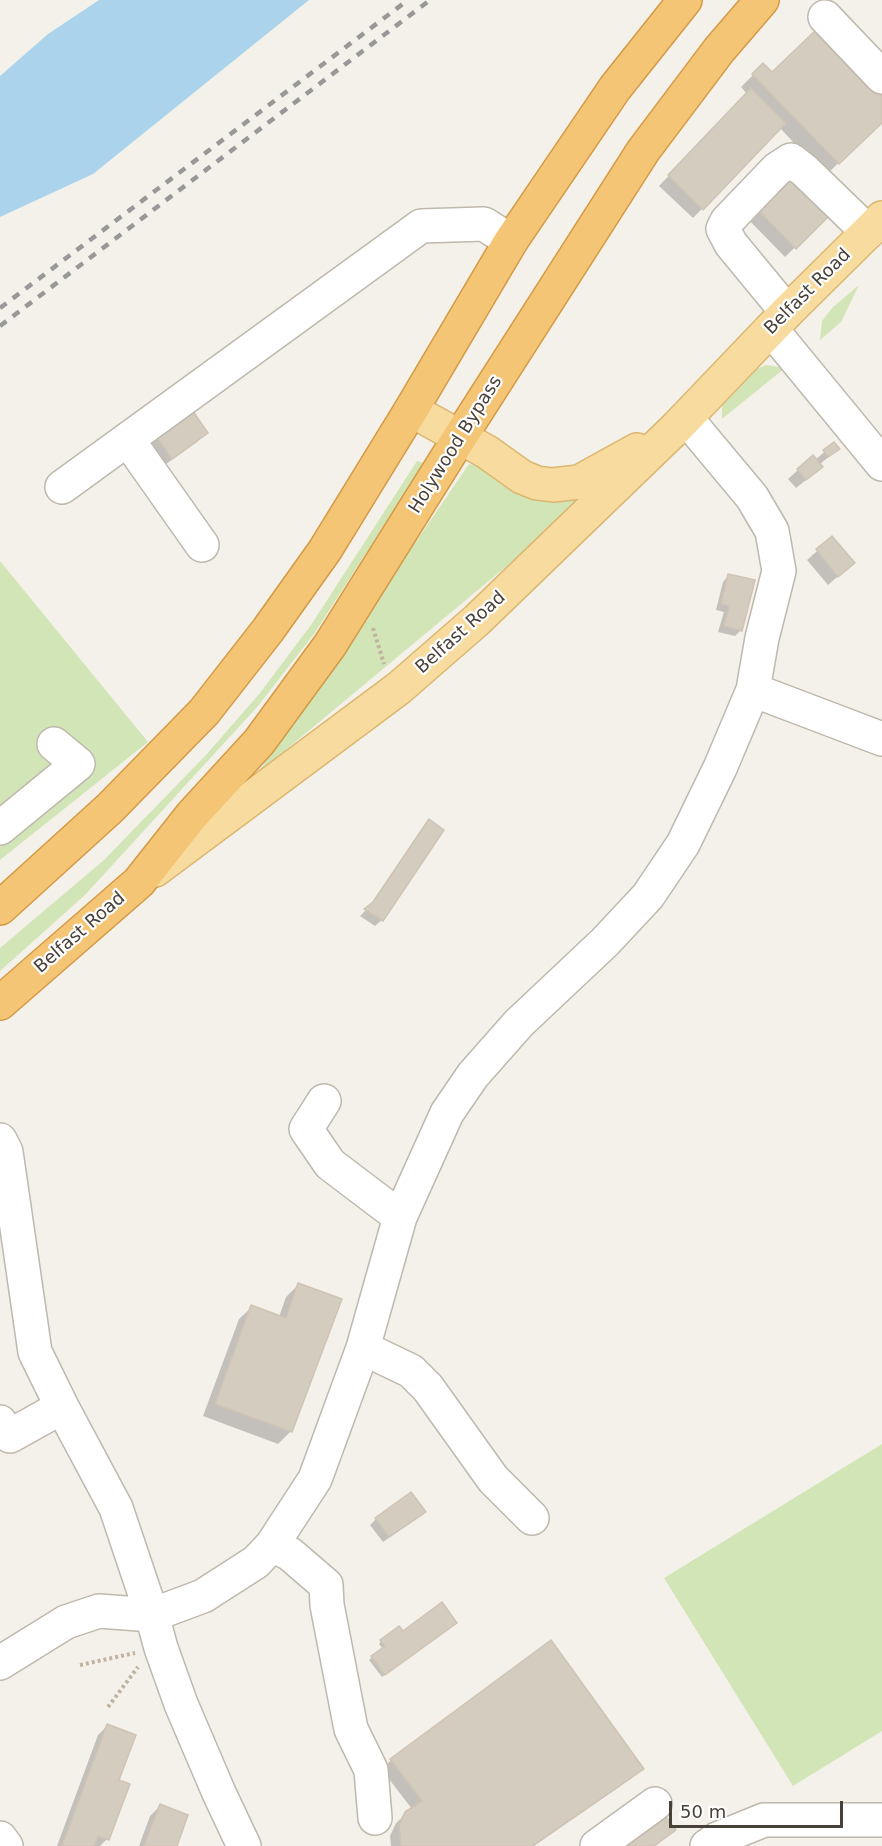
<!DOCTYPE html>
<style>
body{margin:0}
#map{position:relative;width:882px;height:1846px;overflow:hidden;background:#f4f1ea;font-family:"DejaVu Sans",sans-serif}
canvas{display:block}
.scale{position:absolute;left:669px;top:1801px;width:174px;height:27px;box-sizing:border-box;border:3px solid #484139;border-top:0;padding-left:8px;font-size:18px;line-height:21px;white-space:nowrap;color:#484139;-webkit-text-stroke:4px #fff;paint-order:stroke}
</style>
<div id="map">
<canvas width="882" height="1846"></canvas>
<div class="scale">50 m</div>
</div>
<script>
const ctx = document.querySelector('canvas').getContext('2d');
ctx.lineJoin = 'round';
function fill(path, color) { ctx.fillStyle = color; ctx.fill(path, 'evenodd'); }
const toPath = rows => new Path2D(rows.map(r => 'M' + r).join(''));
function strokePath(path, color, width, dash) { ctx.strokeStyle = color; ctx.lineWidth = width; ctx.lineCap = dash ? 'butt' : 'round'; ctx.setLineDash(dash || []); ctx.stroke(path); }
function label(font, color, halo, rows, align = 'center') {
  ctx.font = font + ' "DejaVu Sans",sans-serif'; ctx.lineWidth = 4.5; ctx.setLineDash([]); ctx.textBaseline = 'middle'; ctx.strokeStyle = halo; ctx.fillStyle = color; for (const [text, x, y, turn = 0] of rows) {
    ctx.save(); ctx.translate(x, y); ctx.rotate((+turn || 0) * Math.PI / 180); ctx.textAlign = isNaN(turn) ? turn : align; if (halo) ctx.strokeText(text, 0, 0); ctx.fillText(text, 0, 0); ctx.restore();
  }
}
fill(toPath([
 [859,285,841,322,820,340,822,321,832,308],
 [766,365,785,368,722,419,722,403,748,373],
 [417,461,424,463,314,634,258,706,85,895,0,971,0,948,104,860,206,755,260,693,311,625],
 [469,464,482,467,529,495,557,502,581,499,610,480,258,773],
 [0,561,148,742,0,860],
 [882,1444,882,1731,793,1786,664,1578]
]), '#d2e5b6');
fill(toPath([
 [99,0,309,0,93,174,0,217,0,76,48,34]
]), '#abd4ec');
fill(toPath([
 [772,74,882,98,882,121,825,176,780,128,693,218,659,186,747,94,741,87,753,75],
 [791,170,832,211,785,257,744,215],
 [206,433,197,442,162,467,147,447,157,438],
 [834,444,838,449,819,465,821,467,811,476,796,488,788,479,798,470,815,460],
 [832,538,853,563,828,585,807,560],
 [729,575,741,630,735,636,718,632,724,612,716,610,723,582],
 [429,821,442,830,382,920,375,926,360,916,369,907,423,827],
 [299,1284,291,1431,278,1444,203,1416,239,1319,252,1307,279,1317,286,1297],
 [418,1518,383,1542,370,1525,376,1519],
 [452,1625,382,1677,369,1660,383,1649,379,1644,381,1641,403,1633],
 [108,1725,117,1781,107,1839,100,1846,57,1846,98,1735],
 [391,1760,642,1768,632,1778,534,1846,391,1846,390,1836,396,1823,412,1809,382,1770],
 [160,1806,175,1846,139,1846,150,1816]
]), '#0003');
const building = toPath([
 [817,29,882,96,882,123,839,164,752,74,763,63,772,72,817,29],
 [751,88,786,123,703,210,668,175,751,88],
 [791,168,834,211,796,249,753,205,791,168],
 [192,410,208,433,172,459,156,436,192,410],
 [834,442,840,449,828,457,823,450,834,442],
 [813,455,823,467,806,480,797,469,813,455],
 [832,536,855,563,838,577,816,549,832,536],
 [728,574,755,580,742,631,724,626,729,606,721,604,728,574],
 [429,819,444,830,383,921,364,909,373,902,429,819],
 [298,1283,342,1299,292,1432,215,1404,251,1305,286,1318,298,1283],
 [411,1492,426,1512,389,1537,375,1518,411,1492],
 [442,1602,457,1623,385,1675,371,1656,385,1646,380,1640,399,1626,403,1631,442,1602],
 [551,1640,644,1769,532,1846,401,1846,399,1825,405,1812,422,1801,390,1759,551,1640],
 [107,1724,136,1735,119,1780,130,1784,109,1840,98,1836,94,1846,62,1846,107,1724],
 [160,1804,188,1815,177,1846,144,1846,160,1804],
 [662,1812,676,1830,654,1846,626,1846,623,1841,662,1812]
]);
fill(building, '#d5ccc0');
strokePath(building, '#cfc3b4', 1.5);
const minor = toPath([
 [825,17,882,77],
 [787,312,731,244,723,229,727,221,777,169,791,160,805,171,868,232],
 [771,329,882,464],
 [128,440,202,545],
 [62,487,421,226,484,224,511,241],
 [753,690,882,739],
 [0,828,78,764,54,744],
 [324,1101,306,1129,330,1164,400,1217],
 [0,1140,6,1152,35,1352,62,1407,116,1508,152,1615,161,1648,181,1704,219,1793,244,1846],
 [363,1348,411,1371,428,1388,493,1479,532,1518],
 [0,1422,10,1436,62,1407],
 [272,1545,290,1554,326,1585,327,1605,351,1729,371,1770,375,1818],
 [0,1663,66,1622,99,1611,152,1615,203,1596,256,1562,272,1545,315,1479,363,1348,400,1217,447,1113,473,1075,519,1023,605,942,648,896,683,844,720,768,753,690,762,638,779,571,772,531,752,497,686,418],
 [0,1838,6,1846],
 [597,1846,655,1804],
 [707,1846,717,1839,764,1820,882,1820]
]);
const major = toPath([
 [411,410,487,452,522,477,537,483,553,485,579,482,637,450],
 [155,870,399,688,477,620,677,427,787,312,882,218]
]);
const highway = toPath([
 [0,908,110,808,204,712,268,630,325,550,411,410,511,241,615,88,685,0],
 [0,1003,139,882,192,815,259,742,330,645,460,437,643,151,719,50,762,0]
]);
strokePath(minor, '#bfb8ad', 36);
strokePath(major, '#dcb770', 36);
strokePath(highway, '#d49945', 36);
strokePath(toPath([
 [373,628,384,664],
 [80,1665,135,1653],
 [108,1707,138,1667]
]), '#c0b39f', 4, [3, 3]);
strokePath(minor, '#fff', 33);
strokePath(major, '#f8db9f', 33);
strokePath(highway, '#f4c575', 33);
strokePath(toPath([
 [0,308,408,0],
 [0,326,430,0]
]), '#989898', 4.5, [8, 8]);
label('18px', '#484139', '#fff', [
 ["Belfast Road",808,292,-45],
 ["Holywood Bypass",456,445,-58],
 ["Belfast Road",461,633,-42],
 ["Belfast Road",80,933,-41]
]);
</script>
